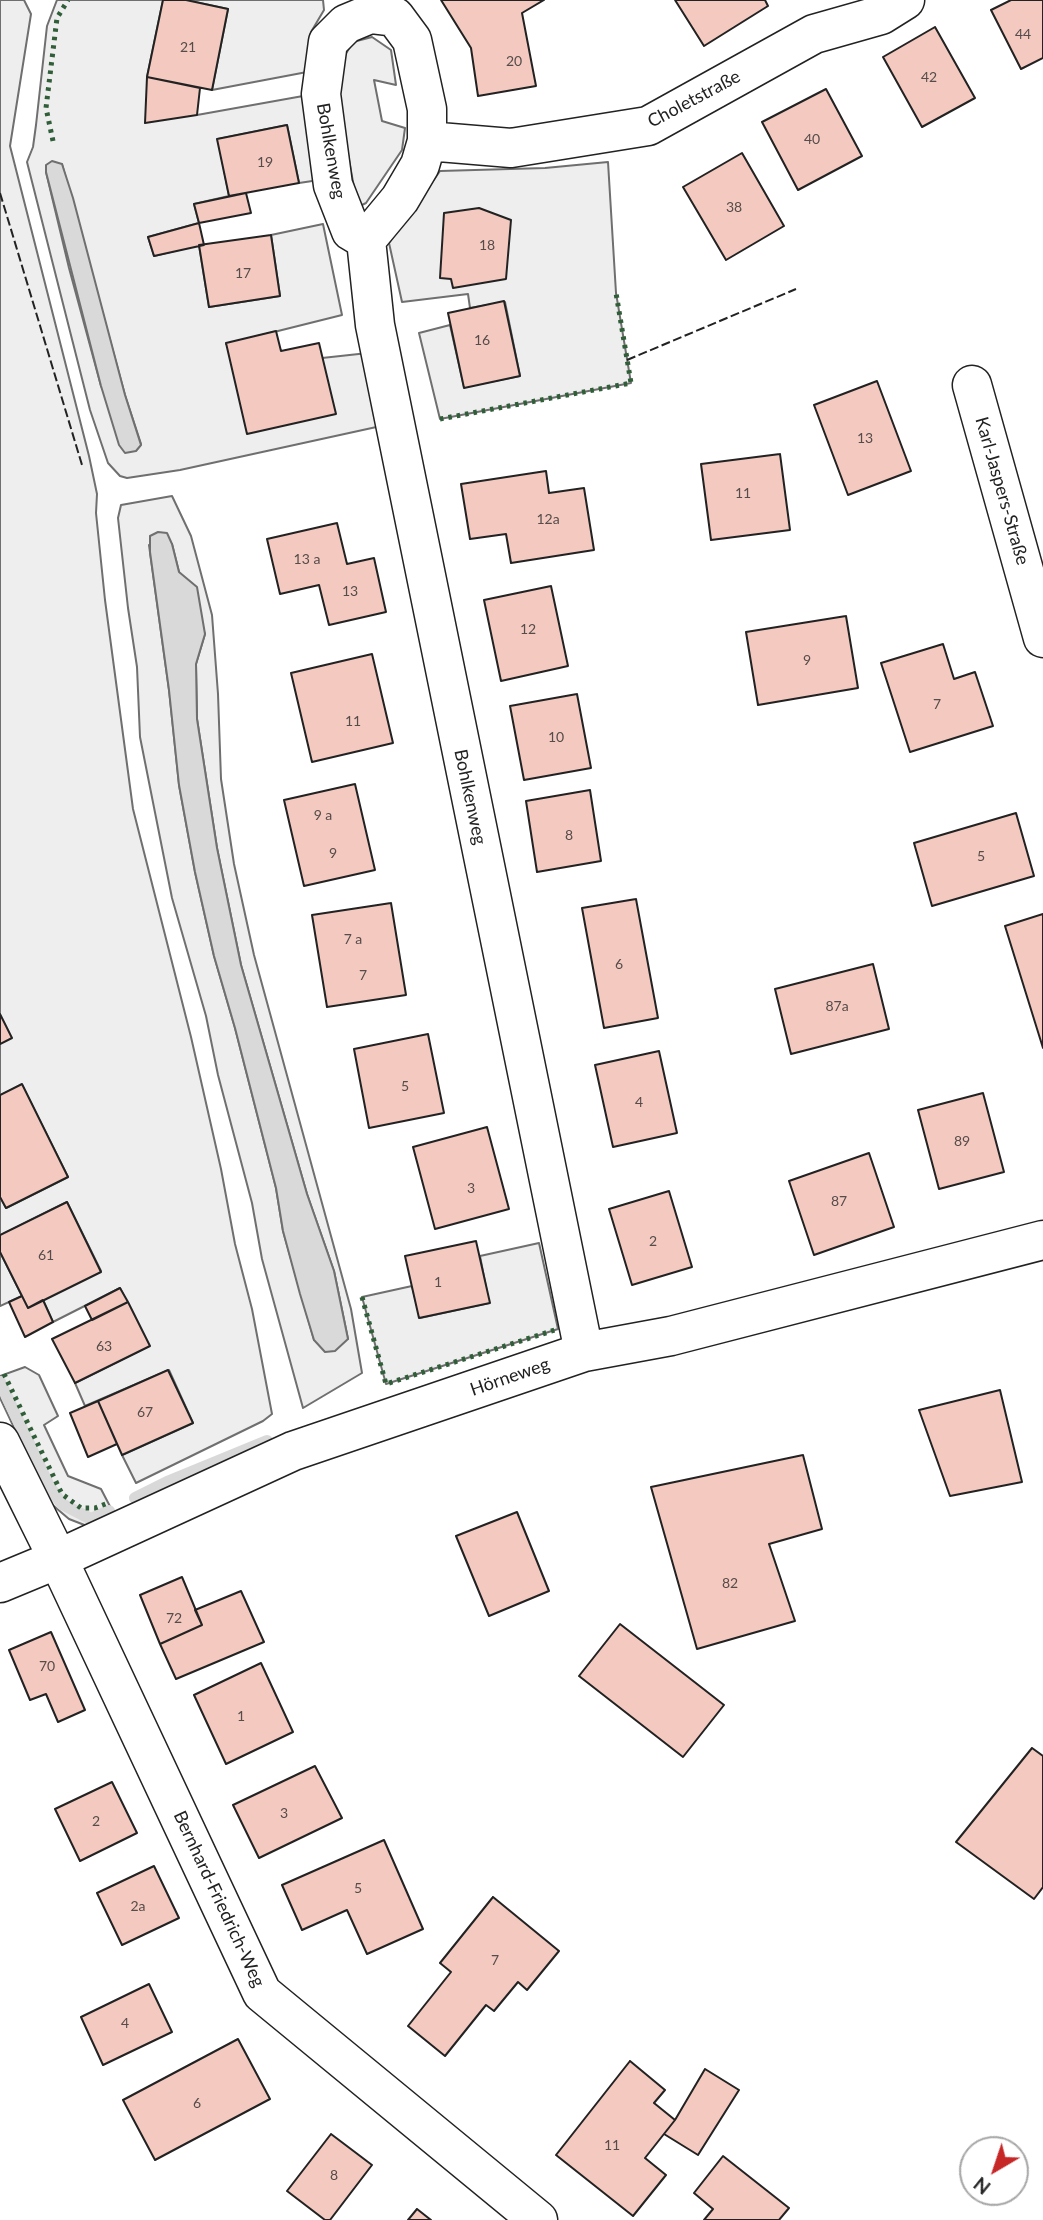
<!DOCTYPE html>
<meta charset="utf-8">
<style>
body{margin:0}
#map{position:relative;width:1043px;height:2220px;overflow:hidden;background:#fff;font-family:Lato,sans-serif}
canvas{display:block}
.north{position:absolute;left:959px;top:2136px;width:70px;height:70px;box-sizing:border-box;background:#fff;border:2px solid #a7a7a7;border-radius:50%;rotate:219deg;font-size:19px;font-weight:700;line-height:28px;text-align:center;color:#222}
.north::after{content:'';display:block;margin:auto;width:24px;height:32px;background:#c62828;clip-path:polygon(50% 0,100% 100%,50% 72%,0 100%)}
</style>
<div id="map">
<canvas width="1043" height="2220"></canvas>
<div class="north">N</div>
</div>
<script>
const ctx = document.querySelector('canvas').getContext('2d');
ctx.lineJoin = 'round';
function fill(path, color) { ctx.fillStyle = color; ctx.fill(path, 'evenodd'); }
const toPath = rows => new Path2D(rows.map(r => 'M' + r).join(''));
function strokePath(path, color, width, dash) { ctx.strokeStyle = color; ctx.lineWidth = width; ctx.lineCap = dash ? 'butt' : 'round'; ctx.setLineDash(dash || []); ctx.stroke(path); }
function label(font, color, halo, rows, align = 'center') {
  ctx.font = font + ' Lato,sans-serif'; ctx.lineWidth = 5; ctx.setLineDash([]); ctx.textBaseline = 'middle'; ctx.strokeStyle = halo; ctx.fillStyle = color; for (const [text, x, y, turn = 0] of rows) {
    ctx.save(); ctx.translate(x, y); ctx.rotate((+turn || 0) * Math.PI / 180); ctx.textAlign = isNaN(turn) ? turn : align; if (halo) ctx.strokeText(text, 0, 0); ctx.fillText(text, 0, 0); ctx.restore();
  }
}
const green = toPath([
 [0,0,24,0,31,14,10,146,89,456,97,494,96,513,105,600,133,809,191,1037,221,1169,235,1244,252,1309,272,1414,263,1421,136,1483,122,1455,193,1423,169,1370,85,1406,75,1383,149,1346,120,1288,53,1322,43,1300,101,1271,67,1202,0,1235,0,1197,6,1208,68,1177,22,1085,0,1095,0,0],
 [57,0,163,0,147,77,197,115,303,96,319,180,299,183,287,125,218,139,229,196,194,204,199,223,148,237,154,256,199,245,209,307,280,296,271,235,323,224,342,315,226,344,322,358,368,353,381,426,180,470,127,478,120,476,108,463,90,410,27,162,33,147,36,125,47,26,57,0],
 [62,164,125,395,141,444,135,451,101,386,69,268,46,172,62,164],
 [186,0,323,0,324,10,311,32,307,72,212,90,228,9,186,0],
 [372,37,391,50,396,85,374,80,382,121,405,128,402,150,366,203,360,206,357,204,336,88,339,65,353,42,372,37],
 [608,162,616,293,631,383,440,419,419,333,450,325,464,387,520,376,505,302,470,308,468,294,402,302,389,243,440,171,545,168,608,162],
 [172,496,191,536,212,615,218,694,221,779,234,864,254,955,351,1309,362,1373,303,1408,262,1259,252,1203,218,1075,206,1016,172,898,140,737,137,667,128,608,118,518,121,505,172,496],
 [172,544,179,572,205,634,196,664,197,719,217,848,241,965,307,1194,334,1271,348,1339,314,1340,283,1231,276,1188,235,1028,214,956,195,872,179,785,169,690,149,545,172,544],
 [539,1243,558,1329,386,1384,362,1297,412,1286,420,1318,489,1303,480,1256,539,1243],
 [0,1252,22,1296,0,1306,0,1252],
 [25,1367,39,1375,58,1416,44,1425,68,1476,101,1489,115,1516,87,1526,69,1519,49,1502,0,1398,0,1376,25,1367]
]);
fill(green, '#eee');
strokePath(green, '#6f6f6f', 2);
const water = toPath([
 [52,161,62,164,73,198,125,395,141,445,136,451,125,453,119,445,101,386,46,172,46,165,52,161],
 [158,532,167,533,172,544,179,572,197,587,205,634,196,664,197,719,217,848,241,965,307,1194,334,1271,348,1339,335,1351,325,1352,314,1340,300,1294,283,1231,276,1188,235,1028,214,956,195,872,179,785,169,690,150,552,150,536,158,532]
]);
fill(water, '#d9d9d9');
strokePath(water, '#6f6f6f', 2);
strokePath(toPath([
 [0,1382,49,1486,62,1504,91,1519,109,1511],
 [135,1498,167,1482,267,1441]
]), '#d9d9d9', 12);
const building = toPath([
 [163,0,186,0,228,9,212,90,147,77,163,0],
 [441,0,544,0,522,13,536,86,478,96,471,48,441,0],
 [675,0,765,0,768,6,704,46,675,0],
 [1011,0,1043,0,1043,58,1021,69,991,10,1011,0],
 [935,27,975,98,922,127,883,57,935,27],
 [147,77,200,88,197,115,145,123,147,77],
 [826,89,862,156,798,190,762,122,826,89],
 [287,125,299,183,229,196,217,139,287,125],
 [742,153,784,226,726,260,683,187,742,153],
 [246,193,251,213,199,223,194,204,246,193],
 [479,208,511,220,506,279,453,288,451,279,440,278,444,213,479,208],
 [199,223,204,245,154,256,148,237,199,223],
 [271,235,280,296,209,307,199,245,271,235],
 [504,301,520,376,464,388,448,313,504,301],
 [276,331,281,351,319,343,336,414,247,434,226,343,276,331],
 [877,381,911,471,848,495,814,405,877,381],
 [780,454,790,530,711,540,701,464,780,454],
 [546,471,549,493,584,488,594,550,511,563,506,534,470,539,461,484,546,471],
 [337,523,347,564,374,558,386,612,329,625,319,585,280,594,267,539,337,523],
 [551,586,568,666,501,681,484,600,551,586],
 [846,616,858,688,758,705,746,632,846,616],
 [943,644,954,679,975,672,993,726,910,752,881,663,943,644],
 [372,654,393,743,312,762,291,673,372,654],
 [577,694,591,768,524,780,510,706,577,694],
 [355,784,375,870,304,886,284,800,355,784],
 [590,790,601,861,537,872,526,801,590,790],
 [1016,813,1034,876,932,906,914,843,1016,813],
 [636,899,658,1018,604,1028,582,908,636,899],
 [391,903,406,995,327,1007,312,915,391,903],
 [1043,914,1043,1048,1005,926,1043,914],
 [873,964,889,1029,791,1054,775,989,873,964],
 [0,1014,12,1038,0,1044,0,1014],
 [428,1034,444,1113,369,1128,354,1049,428,1034],
 [659,1051,677,1133,613,1147,595,1065,659,1051],
 [22,1084,68,1177,6,1208,0,1197,0,1095,22,1084],
 [983,1093,1004,1172,939,1189,918,1110,983,1093],
 [487,1127,509,1209,435,1229,413,1147,487,1127],
 [869,1153,894,1227,814,1255,789,1181,869,1153],
 [669,1191,692,1267,632,1285,609,1209,669,1191],
 [67,1202,101,1272,28,1308,0,1252,0,1235,67,1202],
 [476,1241,490,1303,419,1318,405,1256,476,1241],
 [120,1288,128,1302,92,1320,85,1306,120,1288],
 [22,1296,28,1308,43,1300,53,1322,25,1337,9,1302,22,1296],
 [128,1302,150,1346,75,1383,52,1339,128,1302],
 [168,1370,193,1423,122,1455,98,1401,168,1370],
 [1000,1390,1022,1482,950,1496,919,1410,1000,1390],
 [98,1401,117,1444,88,1457,70,1413,98,1401],
 [803,1455,822,1529,769,1544,795,1621,697,1649,651,1487,803,1455],
 [517,1512,549,1591,489,1616,456,1536,517,1512],
 [182,1577,202,1625,160,1644,140,1595,182,1577],
 [241,1591,264,1642,176,1679,160,1644,202,1625,195,1610,241,1591],
 [620,1624,724,1705,683,1757,579,1676,620,1624],
 [51,1632,85,1710,58,1722,46,1694,30,1700,9,1650,51,1632],
 [261,1663,293,1732,226,1764,194,1695,261,1663],
 [1032,1748,1043,1756,1043,1887,1034,1899,956,1842,1032,1748],
 [315,1766,342,1818,259,1858,233,1805,315,1766],
 [112,1782,137,1833,80,1861,55,1809,112,1782],
 [384,1840,423,1929,367,1954,347,1910,302,1930,282,1885,384,1840],
 [154,1866,179,1918,122,1945,97,1893,154,1866],
 [493,1897,559,1951,527,1990,518,1982,494,2011,486,2005,445,2056,408,2026,451,1972,440,1963,493,1897],
 [149,1984,172,2032,103,2065,81,2017,149,1984],
 [238,2039,270,2099,155,2160,123,2100,238,2039],
 [630,2061,665,2090,654,2103,675,2120,645,2158,666,2175,633,2216,556,2155,630,2061],
 [705,2069,739,2090,698,2155,664,2134,675,2120,705,2069],
 [331,2134,372,2165,330,2220,325,2220,287,2191,331,2134],
 [723,2156,789,2208,779,2220,704,2220,713,2209,694,2193,723,2156],
 [417,2209,431,2220,408,2220,417,2209]
]);
fill(building, '#f3c9c0');
strokePath(building, '#222', 2);
const minor = toPath([
 [427,141,511,148,648,126,814,34,881,15,905,0],
 [366,240,351,231,333,185,321,94,328,42,346,24,370,14,395,17,412,40,427,109,427,141,420,165,400,199,366,240,375,325,584,1352],
 [972,385,1043,638],
 [0,1442,58,1559,262,1993,538,2220],
 [0,1583,58,1559,293,1451,584,1352,671,1336,1043,1240]
]);
strokePath(minor, '#222', 41);
strokePath(minor, '#fff', 38);
strokePath(toPath([
 [53,141,46,108,57,18,68,0],
 [440,419,631,383,616,293],
 [362,1297,386,1384,558,1329],
 [4,1374,62,1494,81,1508,95,1508,108,1503]
]), '#2f5e38', 5, [3.5, 5]);
strokePath(toPath([
 [0,193,82,465],
 [627,360,796,289]
]), '#222', 2, [9, 3.5]);
label('14px', '#564c4a', null, [
 ["44",1023,34],
 ["21",188,47],
 ["20",514,61],
 ["42",929,77],
 ["40",812,139],
 ["19",265,162],
 ["38",734,207],
 ["18",487,245],
 ["17",243,273],
 ["16",482,340],
 ["13",865,438],
 ["11",743,493],
 ["12a",548,519],
 ["13 a",307,559],
 ["13",350,591],
 ["12",528,629],
 ["9",807,660],
 ["7",937,704],
 ["11",353,721],
 ["10",556,737],
 ["9 a",323,815],
 ["8",569,835],
 ["9",333,853],
 ["5",981,856],
 ["7 a",353,939],
 ["6",619,964],
 ["7",363,975],
 ["87a",837,1006],
 ["5",405,1086],
 ["4",639,1102],
 ["89",962,1141],
 ["3",471,1188],
 ["87",839,1201],
 ["2",653,1241],
 ["61",46,1255],
 ["1",438,1282],
 ["63",104,1346],
 ["67",145,1412],
 ["82",730,1583],
 ["72",174,1618],
 ["70",47,1666],
 ["1",241,1716],
 ["3",284,1813],
 ["2",96,1821],
 ["5",358,1888],
 ["2a",138,1906],
 ["7",495,1960],
 ["4",125,2023],
 ["6",197,2103],
 ["11",612,2145],
 ["8",334,2175]
]);
label('18px', '#222', '#fff', [
 ["Choletstraße",694,99,-28],
 ["Bohlkenweg",331,151,80],
 ["Karl-Jaspers-Straße",1002,491,74],
 ["Bohlkenweg",470,797,78],
 ["Hörneweg",510,1377,-19],
 ["Bernhard-Friedrich-Weg",219,1899,65]
]);
</script>
